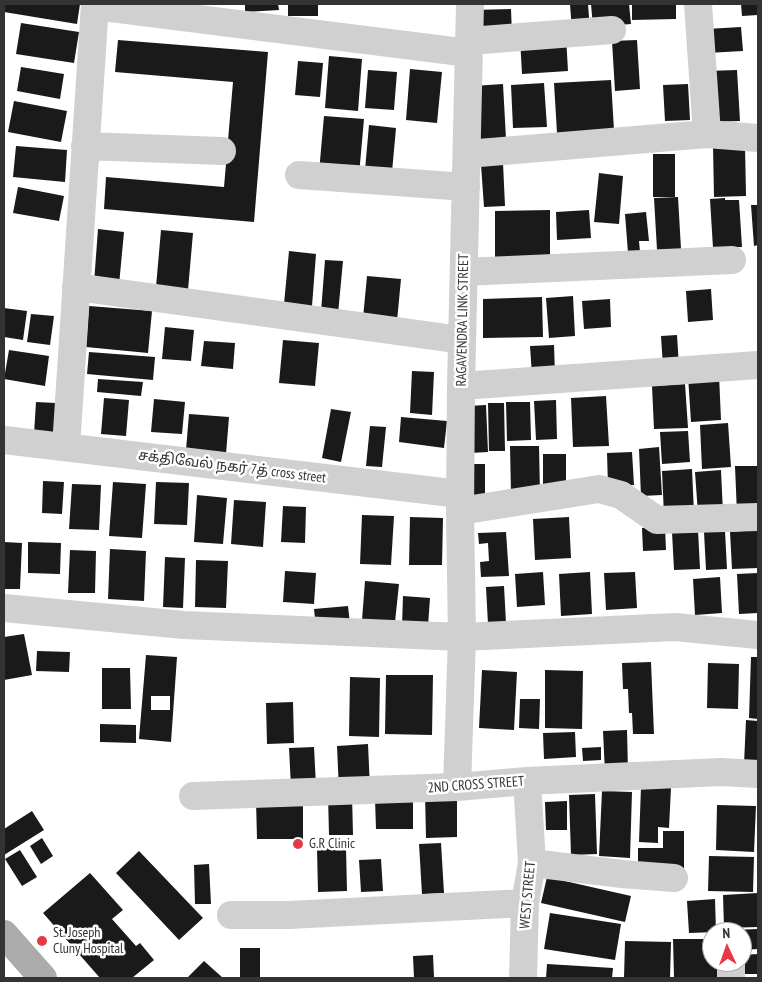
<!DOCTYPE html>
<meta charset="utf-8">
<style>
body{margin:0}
#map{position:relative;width:762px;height:982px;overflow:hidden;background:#fff;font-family:"PT Sans Narrow",sans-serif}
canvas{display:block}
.frame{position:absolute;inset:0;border:5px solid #333;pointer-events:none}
.north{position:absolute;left:702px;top:922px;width:50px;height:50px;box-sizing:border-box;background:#fff;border:1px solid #adadad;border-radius:50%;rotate:357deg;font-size:14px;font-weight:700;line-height:20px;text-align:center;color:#333}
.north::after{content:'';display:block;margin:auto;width:18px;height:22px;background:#e63946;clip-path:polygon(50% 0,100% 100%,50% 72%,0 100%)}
</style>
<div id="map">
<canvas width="762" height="982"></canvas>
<div class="frame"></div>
<div class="north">N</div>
</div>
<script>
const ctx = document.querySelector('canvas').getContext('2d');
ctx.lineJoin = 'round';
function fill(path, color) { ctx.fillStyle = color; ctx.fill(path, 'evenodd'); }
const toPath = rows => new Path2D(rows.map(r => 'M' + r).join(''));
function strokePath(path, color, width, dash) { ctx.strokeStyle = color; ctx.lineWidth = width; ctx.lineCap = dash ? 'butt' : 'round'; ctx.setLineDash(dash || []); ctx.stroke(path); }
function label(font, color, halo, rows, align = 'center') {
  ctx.font = font + ' "PT Sans Narrow","Noto Sans Tamil",sans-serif'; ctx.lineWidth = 5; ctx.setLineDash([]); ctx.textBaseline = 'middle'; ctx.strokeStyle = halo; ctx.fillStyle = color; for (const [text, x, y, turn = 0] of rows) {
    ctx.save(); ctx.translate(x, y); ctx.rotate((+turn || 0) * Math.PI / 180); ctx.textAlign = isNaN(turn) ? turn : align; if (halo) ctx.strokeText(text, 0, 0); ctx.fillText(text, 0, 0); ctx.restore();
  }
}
fill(toPath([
 [4,4,80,4,77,24,4,12],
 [245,4,278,4,279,10,245,12],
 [288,4,318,4,318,16,288,16],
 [570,4,588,4,590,30,572,31],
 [591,4,629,4,631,24,593,27],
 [632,4,676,4,676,19,632,20],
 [741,4,758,4,758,15,742,16],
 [511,9,512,35,473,36,473,10],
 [21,23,79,32,74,63,16,54],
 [741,27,743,51,707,53,706,29],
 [566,36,568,71,522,74,520,38],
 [118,40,268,52,254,222,104,209,106,177,224,187,233,82,115,72],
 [637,40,640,89,615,91,612,41],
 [329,56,362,59,358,111,325,108],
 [298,61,323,63,320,97,295,95],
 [21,67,64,74,60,99,17,91],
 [410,69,442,72,437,123,406,120],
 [368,70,397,72,394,110,365,108],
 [737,70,740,121,710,122,707,71],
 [611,80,614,130,557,133,554,83],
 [544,83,547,127,513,128,511,85],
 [503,84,506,139,476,141,473,86],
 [688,84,690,120,665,121,663,85],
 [14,101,67,111,61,142,8,132],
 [324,116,364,119,359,175,319,172],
 [369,125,396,128,392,172,365,170],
 [16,146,67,150,65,182,13,177],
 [713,146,745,146,746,196,714,197],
 [653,154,675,154,675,197,653,197],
 [503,163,505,206,484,207,481,165],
 [599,173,623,176,619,224,594,222],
 [18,187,64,196,59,221,13,213],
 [678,197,681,249,657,250,654,198],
 [725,198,725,200,739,200,742,247,713,248,710,199],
 [751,205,758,205,758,245,754,246],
 [550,210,550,259,495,259,495,211],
 [589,210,591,238,557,240,556,212],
 [646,212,649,241,639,241,640,252,628,253,625,214],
 [98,229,124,232,119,285,94,283],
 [161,230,193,233,188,290,156,287],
 [289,251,316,254,312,306,284,304],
 [325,260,343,261,338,314,321,312],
 [367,276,401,279,397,321,363,318],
 [711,289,713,320,688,322,686,291],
 [573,296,575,336,549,338,546,298],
 [542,297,543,337,483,338,483,299],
 [610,299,611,327,584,329,582,301],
 [89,306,152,311,148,353,86,347],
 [4,308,27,311,23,340,4,337],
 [31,314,54,316,50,345,27,342],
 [165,327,194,330,191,361,162,359],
 [677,335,679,367,663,367,661,336],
 [283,340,319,343,315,386,279,383],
 [204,341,235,343,233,369,201,366],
 [554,345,555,374,532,375,530,346],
 [9,350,49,356,45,386,4,379],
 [89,352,155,357,153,380,87,374],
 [412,371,434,372,432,415,410,413],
 [719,375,721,420,691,422,688,376],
 [98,379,143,382,141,396,97,392],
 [685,384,688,428,654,429,652,386],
 [606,396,609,446,573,447,571,398],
 [104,398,129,400,126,436,101,434],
 [154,399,185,402,182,434,151,432],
 [556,400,557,439,536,440,534,401],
 [36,402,56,403,54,435,34,434],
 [506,402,530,402,531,440,507,441],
 [488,403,504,403,505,451,489,451],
 [486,405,488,452,470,453,467,406],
 [331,409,351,412,341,462,322,458],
 [189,414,229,417,226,454,186,450],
 [401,417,447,421,444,448,399,442],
 [728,423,731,467,702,469,700,425],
 [370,426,386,427,382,467,366,466],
 [688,431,690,462,662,464,660,432],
 [510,446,539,446,540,494,511,494],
 [659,447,662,495,641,496,639,449],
 [632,452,634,485,608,486,607,453],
 [543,454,566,454,566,489,543,489],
 [470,464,485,464,485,503,470,503],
 [735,466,758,466,758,513,737,514],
 [692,469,694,513,664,515,662,471],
 [721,470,723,513,698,514,695,472],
 [43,481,64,482,62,514,42,513],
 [113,482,146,484,142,538,109,536],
 [156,482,189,483,187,525,154,524],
 [72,484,101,485,99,530,69,529],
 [197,495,227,498,223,544,194,542],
 [234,500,266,502,263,547,231,544],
 [283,506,306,507,305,543,281,542],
 [362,515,394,516,391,565,360,564],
 [410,517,443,518,442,565,409,565],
 [569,517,571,558,535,560,533,519],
 [665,527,666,550,643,551,642,528],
 [698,530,700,569,674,570,672,532],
 [758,530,758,568,732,569,730,532],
 [725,531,727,569,706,570,704,532],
 [506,532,509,576,481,577,480,562,489,561,488,543,479,544,478,533],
 [4,542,22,543,20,589,4,589],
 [28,542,61,543,60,574,28,573],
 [110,549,146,551,144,601,108,599],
 [70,550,96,551,95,593,68,593],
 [165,557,185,558,183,608,163,607],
 [196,560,228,561,226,608,195,607],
 [285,571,316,573,314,604,283,602],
 [543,572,545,605,517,607,515,574],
 [590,572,592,614,561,616,559,574],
 [635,572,637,608,606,610,604,573],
 [758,573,758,613,739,614,737,574],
 [720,577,722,613,695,615,693,579],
 [365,581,399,584,395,622,362,620],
 [504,586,506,623,488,624,486,587],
 [403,596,430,598,428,626,402,626],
 [348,606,350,624,316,628,314,609],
 [24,634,32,675,4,680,4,637],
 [37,651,70,652,69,672,36,671],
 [146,655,177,657,171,742,139,739],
 [151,696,170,696,170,710,151,710],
 [751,657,758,657,758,719,749,718],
 [651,662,654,734,633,734,632,713,629,713,628,689,623,689,622,663],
 [708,663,739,664,738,709,707,708],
 [102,668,130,668,131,709,102,709],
 [482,670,517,672,514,730,479,728],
 [545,670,583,671,582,729,545,728],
 [386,675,433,675,432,735,385,734],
 [350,677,380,678,379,737,349,736],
 [520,699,540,699,539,729,519,728],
 [293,702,294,743,267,744,266,703],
 [746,720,758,721,758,765,744,764],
 [100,724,136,725,136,743,100,742],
 [627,730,628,772,605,773,603,731],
 [575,732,576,757,544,759,543,733],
 [368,744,370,789,339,791,337,746],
 [314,747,316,786,291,787,289,748],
 [601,747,601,760,583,761,582,748],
 [641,787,671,788,669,828,658,827,658,843,639,842],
 [602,791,632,792,630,858,599,856],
 [352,794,353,835,329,835,328,795],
 [425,794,457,794,457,837,426,838],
 [595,794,597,854,571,855,569,795],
 [375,799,413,799,413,829,376,829],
 [303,800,303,839,257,839,256,801],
 [567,801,567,830,546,830,545,802],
 [717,805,756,806,754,852,716,850],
 [32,811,44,830,4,855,4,829],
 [663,831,684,831,684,869,638,869,638,848,663,848],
 [42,838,53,856,41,864,30,846],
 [441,843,444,893,422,894,419,844],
 [317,848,346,848,347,891,318,892],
 [20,850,37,877,22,886,5,859],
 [139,851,203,918,179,940,116,873],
 [709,856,754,857,753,892,708,891],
 [381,859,383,891,361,892,359,860],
 [209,864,211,904,195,904,194,865],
 [90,873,123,910,112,919,136,946,140,943,154,960,132,978,100,978,43,913],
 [547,877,631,896,625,922,541,903],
 [758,893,758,927,724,928,723,895],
 [715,899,716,932,689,933,687,901],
 [550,913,621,924,615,960,544,949],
 [758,929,758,949,742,950,742,932,734,932,734,930],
 [673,939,712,939,712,962,724,962,724,977,674,978],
 [625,941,671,942,670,978,624,978],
 [240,948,260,948,260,978,240,978],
 [758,954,758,974,737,974,742,955],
 [433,955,434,977,414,978,413,956],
 [204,961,223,978,187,978],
 [547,964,613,968,612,978,546,978]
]), '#1a1a1a');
strokePath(toPath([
 [698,4,707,134],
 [95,6,469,53],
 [469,41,612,30],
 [85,146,222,151],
 [467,154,707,134,758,138],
 [299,175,466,187],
 [464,272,732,260],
 [76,287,462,340],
 [461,386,758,365],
 [4,440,460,494],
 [66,447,95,4],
 [460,511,599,489,621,495,657,520,758,517],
 [4,608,184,625,462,637,675,627,758,635],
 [457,787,462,637,460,511,461,386,470,4],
 [193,796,457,787,527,781,721,772,758,774],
 [532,863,622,874,674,878],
 [231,915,289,915,525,903],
 [523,978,525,903,532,863,527,781],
 [731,978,731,962]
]), '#d0d0d0', 28);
strokePath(toPath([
 [4,934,43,978]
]), '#ababab', 28);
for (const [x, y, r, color] of [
 [298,844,6,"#e63946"],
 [42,941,6,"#e63946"]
]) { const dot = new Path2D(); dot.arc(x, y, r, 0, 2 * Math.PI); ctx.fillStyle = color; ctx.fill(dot); strokePath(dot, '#fff', 2); }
label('14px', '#333', '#fff', [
 ["RAGAVENDRA LINK STREET",463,320,-89],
 ["சக்திவேல் நகர் 7த் cross street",232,467,7],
 ["2ND CROSS STREET",476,785,-4],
 ["WEST STREET",528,895,-85]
]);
label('14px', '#333', '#fff', [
 ["G.R Clinic",309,844],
 ["St. Joseph",53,933],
 ["Cluny Hospital",53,949]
], 'left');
</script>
